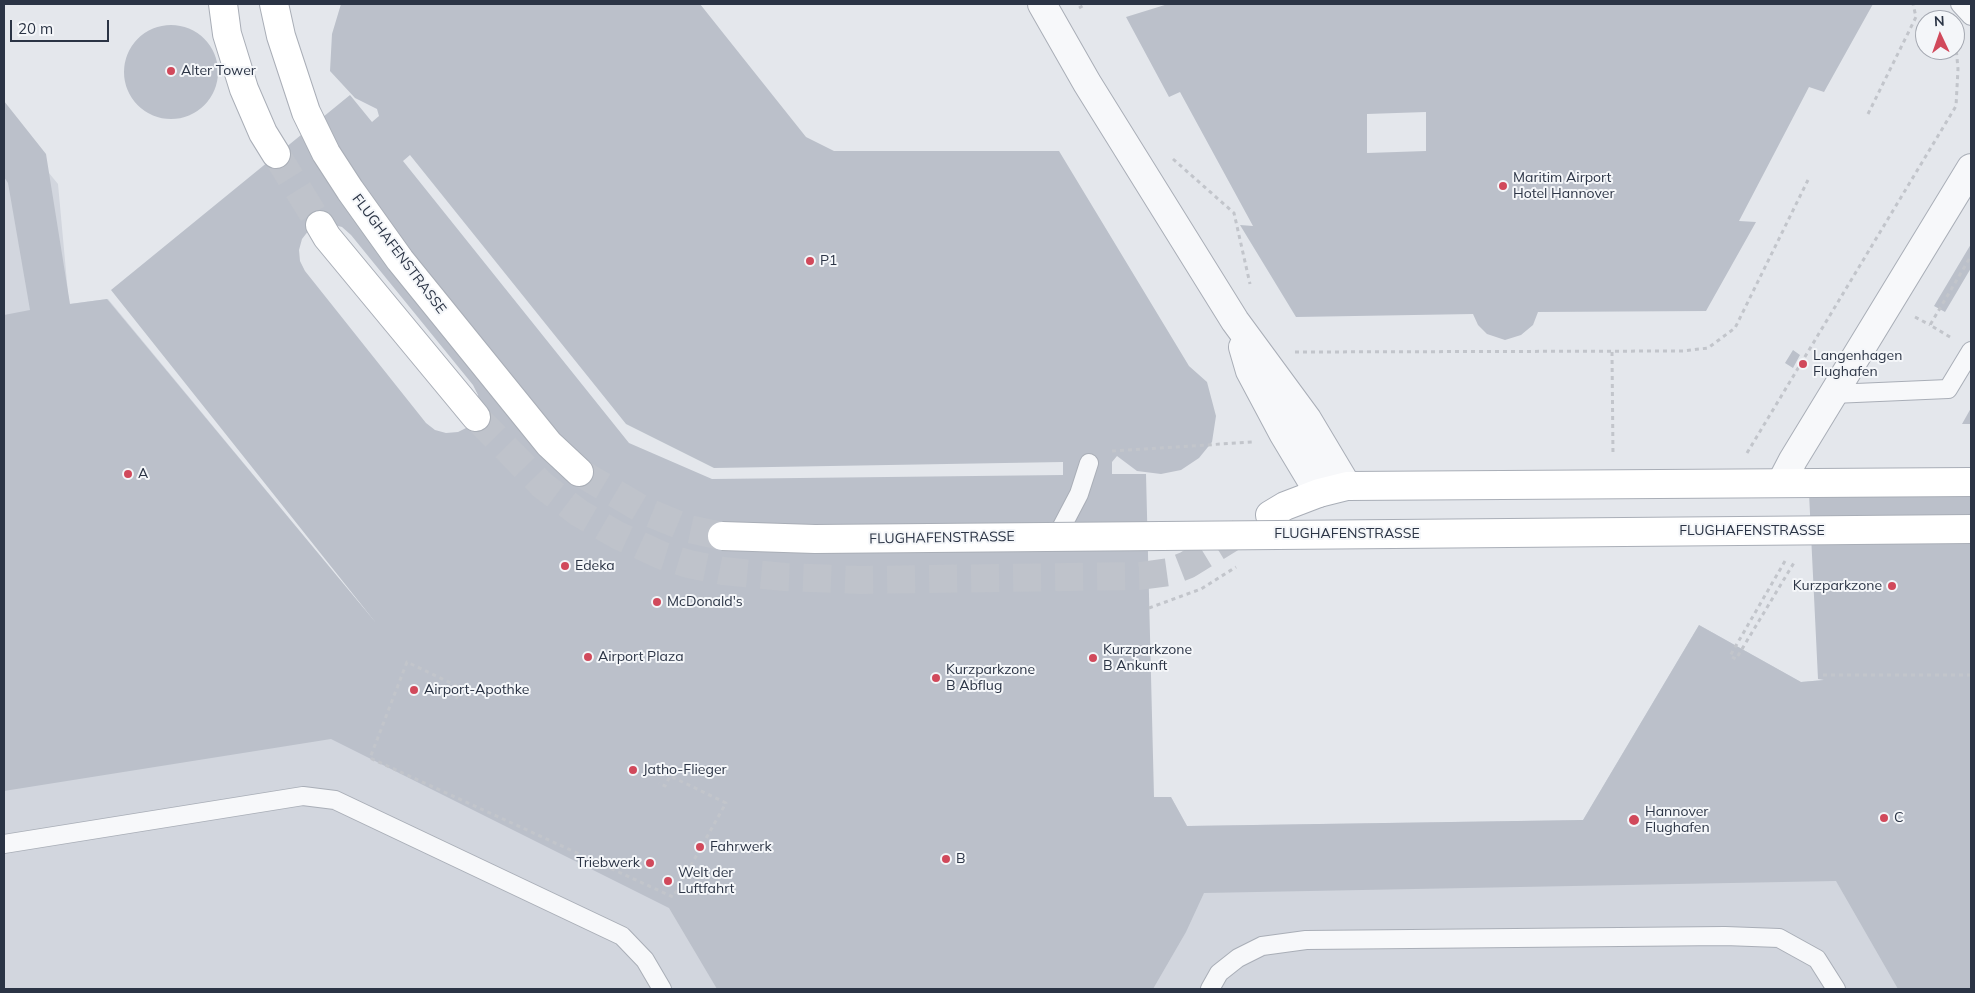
<!DOCTYPE html>
<style>
body{margin:0}
#map{position:relative;width:1975px;height:993px;overflow:hidden;background:#e4e7ec;font-family:Mulish,sans-serif}
canvas{display:block}
.frame{position:absolute;inset:0;border:5px solid #2b3445;pointer-events:none}
.north{position:absolute;left:1915px;top:10px;width:50px;height:50px;box-sizing:border-box;background:#f4f6f9;border:1px solid #a4a8b1;border-radius:50%;rotate:357deg;font-size:14px;font-weight:700;line-height:20px;text-align:center;color:#2b3445}
.north::after{content:'';display:block;margin:auto;width:18px;height:22px;background:#d1495b;clip-path:polygon(50% 0,100% 100%,50% 72%,0 100%)}
.scale{position:absolute;left:10px;top:20px;width:99px;height:22px;box-sizing:border-box;border:2px solid #2b3445;border-top:0;padding-left:6px;font-size:15px;line-height:18px;white-space:nowrap;color:#2b3445;-webkit-text-stroke:4px #f4f6f9;paint-order:stroke}
</style>
<div id="map">
<canvas width="1975" height="993"></canvas>
<div class="frame"></div>
<div class="north">N</div>
<div class="scale">20 m</div>
</div>
<script>
const ctx = document.querySelector('canvas').getContext('2d');
ctx.lineJoin = 'round';
function fill(path, color) { ctx.fillStyle = color; ctx.fill(path, 'evenodd'); }
const toPath = rows => new Path2D(rows.map(r => 'M' + r).join(''));
function strokePath(path, color, width, dash) { ctx.strokeStyle = color; ctx.lineWidth = width; ctx.lineCap = dash ? 'butt' : 'round'; ctx.setLineDash(dash || []); ctx.stroke(path); }
function label(font, color, halo, rows, align = 'center') {
  ctx.font = font + ' Mulish,sans-serif'; ctx.lineWidth = 4; ctx.setLineDash([]); ctx.textBaseline = 'middle'; ctx.strokeStyle = halo; ctx.fillStyle = color; for (const [text, x, y, turn = 0] of rows) {
    ctx.save(); ctx.translate(x, y); ctx.rotate((+turn || 0) * Math.PI / 180); ctx.textAlign = isNaN(turn) ? turn : align; if (halo) ctx.strokeText(text, 0, 0); ctx.fillText(text, 0, 0); ctx.restore();
  }
}
fill(toPath([
 [4,118,58,184,69,304,108,299,385,634,1154,797,1171,797,1187,826,1583,820,1699,625,1801,682,1824,680,1971,682,1971,989,4,989]
]), '#d2d6de');
fill(toPath([
 [341,4,700,4,806,137,834,151,1059,151,1189,366,1207,382,1216,416,1212,442,1199,458,1181,470,1161,474,1137,471,1117,456,1112,462,1112,474,1146,474,1154,797,1171,797,1187,826,1583,820,1699,625,1801,682,1824,680,1818,679,1809,493,1971,493,1971,989,1898,989,1836,881,1204,893,1186,932,1153,989,717,989,669,908,331,739,4,791,4,315,30,310,8,183,4,177,4,101,46,154,70,304,107,299,376,623,111,290,350,95,372,122,379,116,377,109,355,98,330,71,332,34],
 [410,155,626,424,714,468,1063,462,1063,475,712,479,629,443,403,161],
 [331,224,342,227,351,235,473,385,478,395,479,407,468,427,458,432,446,433,435,430,426,423,305,271,300,261,299,250,302,239,309,230],
 [1168,4,1873,4,1824,92,1809,87,1739,221,1756,222,1706,311,1538,312,1533,325,1521,335,1505,340,1487,334,1478,325,1473,314,1296,317,1240,225,1253,226,1180,92,1169,97,1126,17],
 [1426,112,1426,151,1367,153,1367,114],
 '124 72a47 47 0 1 1 94 0a47 47 0 1 1-94 0Z',
 [1971,244,1971,268,1945,312,1934,306],
 [1793,350,1800,355,1793,368,1785,363],
 [1971,408,1971,424,1962,424]
]), '#bbc0ca');
strokePath(toPath([
 [276,154,320,225],
 [476,417,542,485,579,513,617,535,663,556,689,564,723,571,785,577,861,580,1140,576,1169,572,1187,565,1244,530],
 [579,472,645,511,689,529,722,536]
]), '#bfc3cb', 28, [28, 14]);
const service = toPath([
 [1960,4,1971,16],
 [1833,394,1948,389,1971,351],
 [1057,536,1079,494,1089,463],
 [4,844,303,796,335,800,622,936,645,960,662,989],
 [1210,989,1219,973,1238,958,1262,946,1306,940,1725,936,1779,938,1817,959,1836,989]
]);
const minor = toPath([
 [1042,4,1087,83,1235,321,1307,419,1347,486],
 [1243,347,1250,371,1283,433,1319,493],
 [1781,483,1793,460,1971,168]
]);
const secondary = toPath([
 [223,4,227,34,244,89,263,133,276,154],
 [274,4,281,36,306,112,326,153,350,190,400,260,549,444,579,472],
 [320,225,327,237,476,417],
 [1270,515,1285,506,1319,493,1347,486,1971,482]
]);
strokePath(service, '#a9aeb7', 20);
strokePath(minor, '#a9aeb7', 30);
strokePath(secondary, '#a9aeb7', 30);
strokePath(toPath([
 [1079,8,1086,4],
 [1868,114,1916,17,1913,4],
 [1173,159,1234,213,1250,284],
 [1915,317,1930,325],
 [1950,337,1930,325,1971,256],
 [1295,352,1683,351,1708,348,1735,328,1808,180],
 [1612,352,1613,455],
 [1112,451,1253,442],
 [1747,453,1956,106,1958,69,1956,47,1957,38],
 [1785,561,1730,656,1736,659,1795,561],
 [1149,608,1201,589,1236,567],
 [1823,675,1971,675],
 [456,699,461,688,407,662,370,758,673,897,726,803,670,776,665,786,659,783]
]), '#c2c5cb', 3, [4, 4]);
strokePath(service, '#f7f8fa', 18);
strokePath(minor, '#f7f8fa', 28);
strokePath(secondary, '#fff', 28);
const secondaryBridge = toPath([
 [722,536,815,539,1971,529]
]);
strokePath(secondaryBridge, '#a9aeb7', 30, []);
strokePath(secondaryBridge, '#fff', 28);
for (const [x, y, r, color] of [
 [171,71,5,"#d1495b"],
 [1503,186,5,"#d1495b"],
 [810,261,5,"#d1495b"],
 [1803,364,5,"#d1495b"],
 [128,474,5,"#d1495b"],
 [565,566,5,"#d1495b"],
 [1892,586,5,"#d1495b"],
 [657,602,5,"#d1495b"],
 [588,657,5,"#d1495b"],
 [1093,658,5,"#d1495b"],
 [936,678,5,"#d1495b"],
 [414,690,5,"#d1495b"],
 [633,770,5,"#d1495b"],
 [1884,818,5,"#d1495b"],
 [1634,820,6,"#d1495b"],
 [700,847,5,"#d1495b"],
 [946,859,5,"#d1495b"],
 [650,863,5,"#d1495b"],
 [668,881,5,"#d1495b"]
]) { const dot = new Path2D(); dot.arc(x, y, r, 0, 2 * Math.PI); ctx.fillStyle = color; ctx.fill(dot); strokePath(dot, '#f4f6f9', 2); }
label('14px', '#2b3445', '#f4f6f9', [
 ["Alter Tower",181,71],
 ["Maritim Airport",1513,178],
 ["Hotel Hannover",1513,194],
 ["P1",820,261],
 ["Langenhagen",1813,356],
 ["Flughafen",1813,372],
 ["A",138,474],
 ["Edeka",575,566],
 ["Kurzparkzone",1882,586,"right"],
 ["McDonald's",667,602],
 ["Kurzparkzone",1103,650],
 ["B Ankunft",1103,666],
 ["Airport Plaza",598,657],
 ["Kurzparkzone",946,670],
 ["B Abflug",946,686],
 ["Airport-Apothke",424,690],
 ["Jatho-Flieger",643,770],
 ["Hannover",1645,812],
 ["Flughafen",1645,828],
 ["C",1894,818],
 ["Fahrwerk",710,847],
 ["B",956,859],
 ["Triebwerk",640,863,"right"],
 ["Welt der",678,873],
 ["Luftfahrt",678,889]
], 'left');
label('14px', '#2b3445', '#f4f6f9', [
 ["FLUGHAFENSTRASSE",399,254,53],
 ["FLUGHAFENSTRASSE",1752,531],
 ["FLUGHAFENSTRASSE",1347,534],
 ["FLUGHAFENSTRASSE",942,538,-1]
]);
</script>
